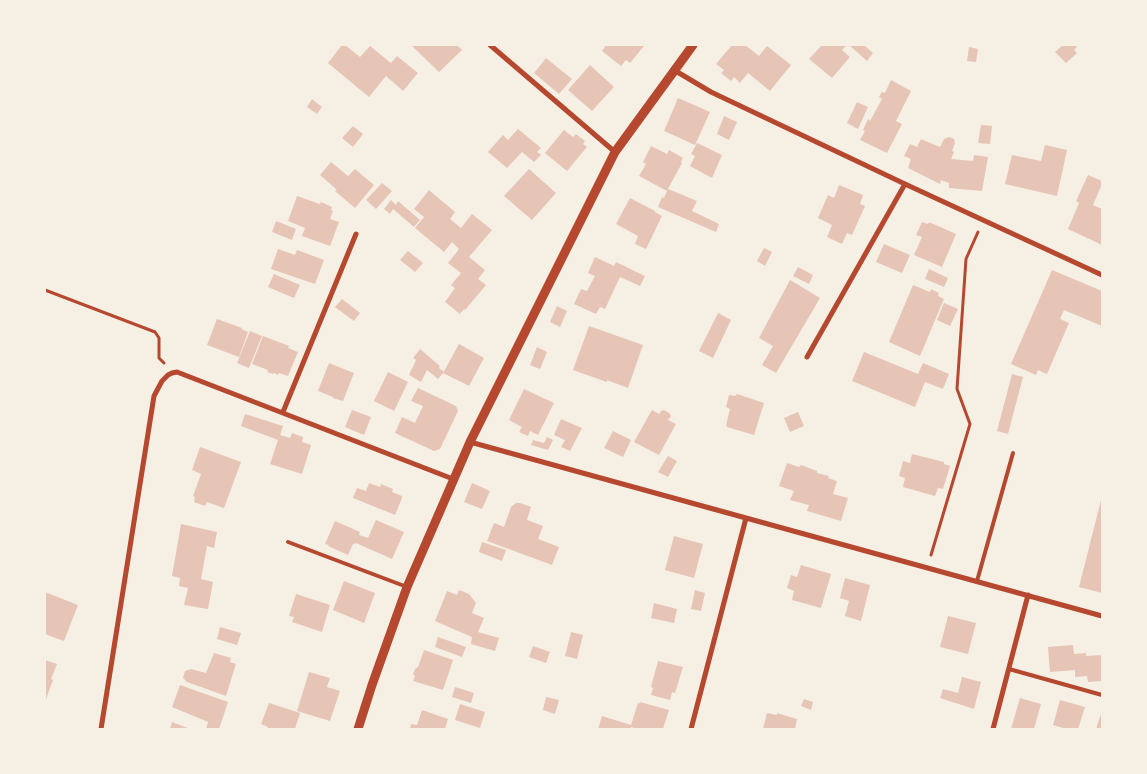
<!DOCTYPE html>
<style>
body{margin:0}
#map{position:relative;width:1147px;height:774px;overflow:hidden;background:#f6efe4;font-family:Manrope,sans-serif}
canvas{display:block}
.frame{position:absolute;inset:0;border:46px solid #f6efe4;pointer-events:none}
</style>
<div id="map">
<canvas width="1147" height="774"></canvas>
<div class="frame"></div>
</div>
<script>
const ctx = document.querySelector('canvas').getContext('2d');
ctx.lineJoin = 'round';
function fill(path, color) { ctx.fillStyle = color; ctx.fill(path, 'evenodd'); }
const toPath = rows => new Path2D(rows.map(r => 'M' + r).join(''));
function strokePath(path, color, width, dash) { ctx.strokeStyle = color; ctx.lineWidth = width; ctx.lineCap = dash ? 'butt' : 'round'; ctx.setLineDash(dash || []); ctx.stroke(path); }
fill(toPath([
 [342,45,345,45,360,57,370,46,391,63,397,56,418,73,403,91,386,76,369,97,328,63],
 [411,45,457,45,462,50,439,72],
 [606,45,645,45,630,63,626,60,621,66,602,51],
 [732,45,745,45,759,56,767,46,791,65,770,91,748,73,740,83,734,77,731,81,721,73,724,70,716,64],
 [822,45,845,45,846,46,842,50,850,57,832,78,809,59],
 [849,45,864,45,873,53,867,61],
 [1063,45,1075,45,1077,47,1074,50,1077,53,1066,63,1055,52],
 [969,47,978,49,976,62,967,61],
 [546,58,572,79,559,94,534,73],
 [590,65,614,87,592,111,568,90],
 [891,80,911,91,896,121,902,124,887,153,860,140,865,131,863,130,868,119,870,121,882,99,879,97,882,92,885,93],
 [678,98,710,112,695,145,664,131],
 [312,99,322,107,317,114,307,107],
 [857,102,868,107,858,129,847,123],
 [724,116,737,122,729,140,717,134],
 [981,125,992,126,990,144,978,143],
 [353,126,363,134,353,147,342,138],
 [518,129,541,148,537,152,541,155,534,162,522,152,507,168,488,152,503,135,508,140],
 [564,130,573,137,576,134,585,141,583,144,587,147,567,171,545,153],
 [949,137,954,139,955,143,952,151,954,152,951,159,973,161,974,155,988,157,982,191,949,188,949,183,941,180,940,184,908,168,911,159,904,156,910,144,917,147,921,139,940,147,944,139],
 [697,143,722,155,712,178,690,166,695,156,691,154],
 [1045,145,1067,150,1057,196,1005,184,1012,155,1041,161],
 [651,146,667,154,669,150,683,158,681,162,682,163,668,189,697,201,692,211,719,224,716,232,658,207,662,197,664,198,667,191,639,176,646,164,643,162],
 [331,162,348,176,355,169,374,185,355,208,335,191,337,190,320,175],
 [529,169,556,193,532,220,504,196],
 [1088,175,1102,181,1102,184,1093,205,1102,209,1102,245,1068,229,1079,203,1076,201],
 [382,183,392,191,376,209,366,200],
 [839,185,863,195,860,204,865,206,852,235,847,233,842,244,827,237,832,225,818,218,828,195,834,198],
 [429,190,455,212,450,219,461,228,472,214,492,230,469,257,485,270,478,279,486,285,465,310,464,309,460,314,445,302,455,288,451,285,461,273,448,263,459,249,452,242,444,252,415,228,424,217,414,209],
 [297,196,320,204,321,202,332,207,331,210,333,211,330,219,339,222,330,246,302,236,305,228,288,221],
 [630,198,655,211,655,212,662,216,646,249,635,244,638,236,616,224],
 [391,200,396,205,398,201,420,220,414,227,393,209,390,214,384,209],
 [276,221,296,229,292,240,272,232],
 [922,222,928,224,929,222,956,234,942,267,914,255,922,237,916,235],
 [884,244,910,255,902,273,876,262],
 [764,248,772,252,765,266,757,261],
 [278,249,295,255,297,250,324,260,315,284,271,269],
 [408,251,423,263,415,272,400,260],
 [595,257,614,266,616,262,645,276,640,286,620,277,605,309,600,307,596,314,574,304,581,289,587,291,595,276,588,273],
 [798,267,813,275,809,284,793,276],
 [929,269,948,278,944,287,925,279],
 [1052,270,1102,291,1102,326,1064,310,1060,319,1069,323,1047,374,1038,370,1036,375,1011,364],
 [274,274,300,285,294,298,268,287],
 [790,280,820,298,776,373,762,365,773,346,759,338],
 [913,285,930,292,931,289,939,293,938,296,944,299,920,356,889,342],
 [342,299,360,313,354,321,335,307],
 [944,303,958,309,950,326,937,320],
 [557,306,567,311,560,327,550,322],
 [718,313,731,320,713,358,699,351],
 [217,319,242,328,241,329,248,332,239,357,207,345],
 [589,326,643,345,628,388,607,380,607,382,573,370],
 [250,331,262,336,249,368,237,363],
 [263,336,289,346,288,348,298,352,288,376,279,373,278,375,274,373,273,374,267,372,268,370,252,364],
 [459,344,484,358,469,386,443,373],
 [537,347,547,352,540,369,530,365],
 [420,349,440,366,439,368,444,372,438,379,427,370,421,382,409,375,416,360,413,358],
 [864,352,918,374,923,363,949,374,943,389,925,382,915,407,852,381],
 [329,363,354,373,343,401,333,398,333,397,318,391],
 [388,372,408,382,394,411,374,401],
 [1012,374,1023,377,1008,434,997,431],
 [418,388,456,406,458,411,440,449,434,451,395,433,402,417,415,423,423,406,411,401],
 [524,389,554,403,538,435,530,431,528,436,519,432,522,427,509,420],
 [737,394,764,403,754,435,727,427,726,425,730,409,726,407,729,395,735,396],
 [352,410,371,417,364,435,345,427],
 [652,410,659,414,661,411,664,410,669,413,671,416,668,420,676,424,659,455,634,442],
 [798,412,804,426,790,432,784,418],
 [245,414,283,426,280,435,290,438,292,433,303,437,302,442,311,445,302,474,270,464,278,440,241,426],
 [561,419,582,428,570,451,561,447,565,440,554,435],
 [613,431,631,440,623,457,604,448],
 [547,437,553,440,548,450,531,445,533,440,544,443],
 [200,447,241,462,224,508,207,502,205,506,194,502,195,497,193,496,201,474,192,470],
 [912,454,944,462,944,464,950,466,943,489,938,488,935,496,903,487,905,478,899,476,903,461,910,463],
 [668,456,677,461,668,477,658,472],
 [787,463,799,467,801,465,817,471,817,473,829,476,828,478,837,481,833,494,848,498,841,521,807,511,809,505,790,500,794,491,779,486],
 [369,483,380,487,381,484,393,489,392,492,402,496,402,498,395,515,353,498,357,488,366,491],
 [472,483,490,491,482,509,464,502],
 [1101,500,1102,501,1102,593,1079,587],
 [516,503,520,503,531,507,527,520,543,526,538,539,559,547,552,565,487,541,494,523,504,527,511,507],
 [376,520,404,532,392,559,356,543,355,544,353,544,348,555,328,546,329,545,325,544,335,521,360,532,359,535,368,538],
 [181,524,217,532,214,548,207,546,201,579,213,582,208,609,184,605,188,588,179,586,180,578,172,576],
 [674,536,703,544,694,578,665,570],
 [482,542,506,550,502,561,479,552],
 [801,565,831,574,821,608,792,600,794,591,787,588,791,575,797,577],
 [845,578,870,585,861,621,845,616,849,601,840,598],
 [344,581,375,593,364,623,333,610],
 [459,590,469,594,476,603,472,613,484,618,478,632,499,638,495,651,471,644,472,637,435,621,447,591,457,595],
 [695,590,705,593,701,611,691,609],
 [45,592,78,605,64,641,45,634],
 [296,594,330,605,322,632,292,622,294,617,289,616],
 [654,603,677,609,674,623,651,618],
 [948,616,976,623,968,654,940,647],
 [220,627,241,633,237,645,217,639],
 [571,632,583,635,577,659,565,656],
 [438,637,466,647,462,657,435,647],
 [1073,645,1074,654,1086,653,1086,656,1102,655,1102,681,1088,682,1087,676,1075,677,1075,670,1050,672,1048,647],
 [533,646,550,652,546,663,529,657],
 [424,650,453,660,443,690,413,681,415,676,413,674,415,669,418,667],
 [214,653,231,658,230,662,236,664,226,696,187,682,183,678,185,671,191,669,206,673],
 [45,660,57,664,51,679,53,680,45,702],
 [658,661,683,667,675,693,672,692,670,700,651,695,653,688,651,687],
 [309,672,330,678,327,687,340,691,330,721,297,711],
 [962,677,981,682,974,709,940,698,943,689,958,693],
 [180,685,228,702,219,729,206,729,208,722,172,707],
 [455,687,474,693,471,703,452,697],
 [546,697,559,700,555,714,543,710],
 [1020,698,1041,704,1034,729,1011,729],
 [804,699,813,702,811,710,801,706],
 [1060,700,1085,707,1078,729,1066,729,1053,725],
 [640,702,669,710,663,729,638,729,631,727,631,729,598,729,602,716,631,725,638,703,639,704],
 [269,703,300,713,295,729,267,729,268,727,261,724],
 [460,704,485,712,480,728,455,720],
 [422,710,448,719,445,729,410,729,411,724,417,725],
 [1102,711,1102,729,1096,729],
 [767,713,777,715,777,713,797,719,795,729,763,729],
 [172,722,190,729,170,729]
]), '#e6c5b7');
strokePath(toPath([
 [45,290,155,332,159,338,159,358,164,363],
 [931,555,970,424,957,389,966,259,978,232]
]), '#b5482f', 3);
strokePath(toPath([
 [288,542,407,587],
 [977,581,1013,453],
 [1009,669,1102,695]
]), '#b5482f', 4);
strokePath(toPath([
 [490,45,615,152],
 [674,70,711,92,905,184,1102,275],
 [807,357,905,184],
 [283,412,356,234],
 [470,442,1102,616],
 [101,729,154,396,162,381,168,375,172,373,177,372,453,479],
 [691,729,746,518],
 [993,729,1028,595]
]), '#b5482f', 5);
strokePath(toPath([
 [358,729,372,685,407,587,470,442,615,152,693,45]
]), '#b5482f', 9);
</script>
